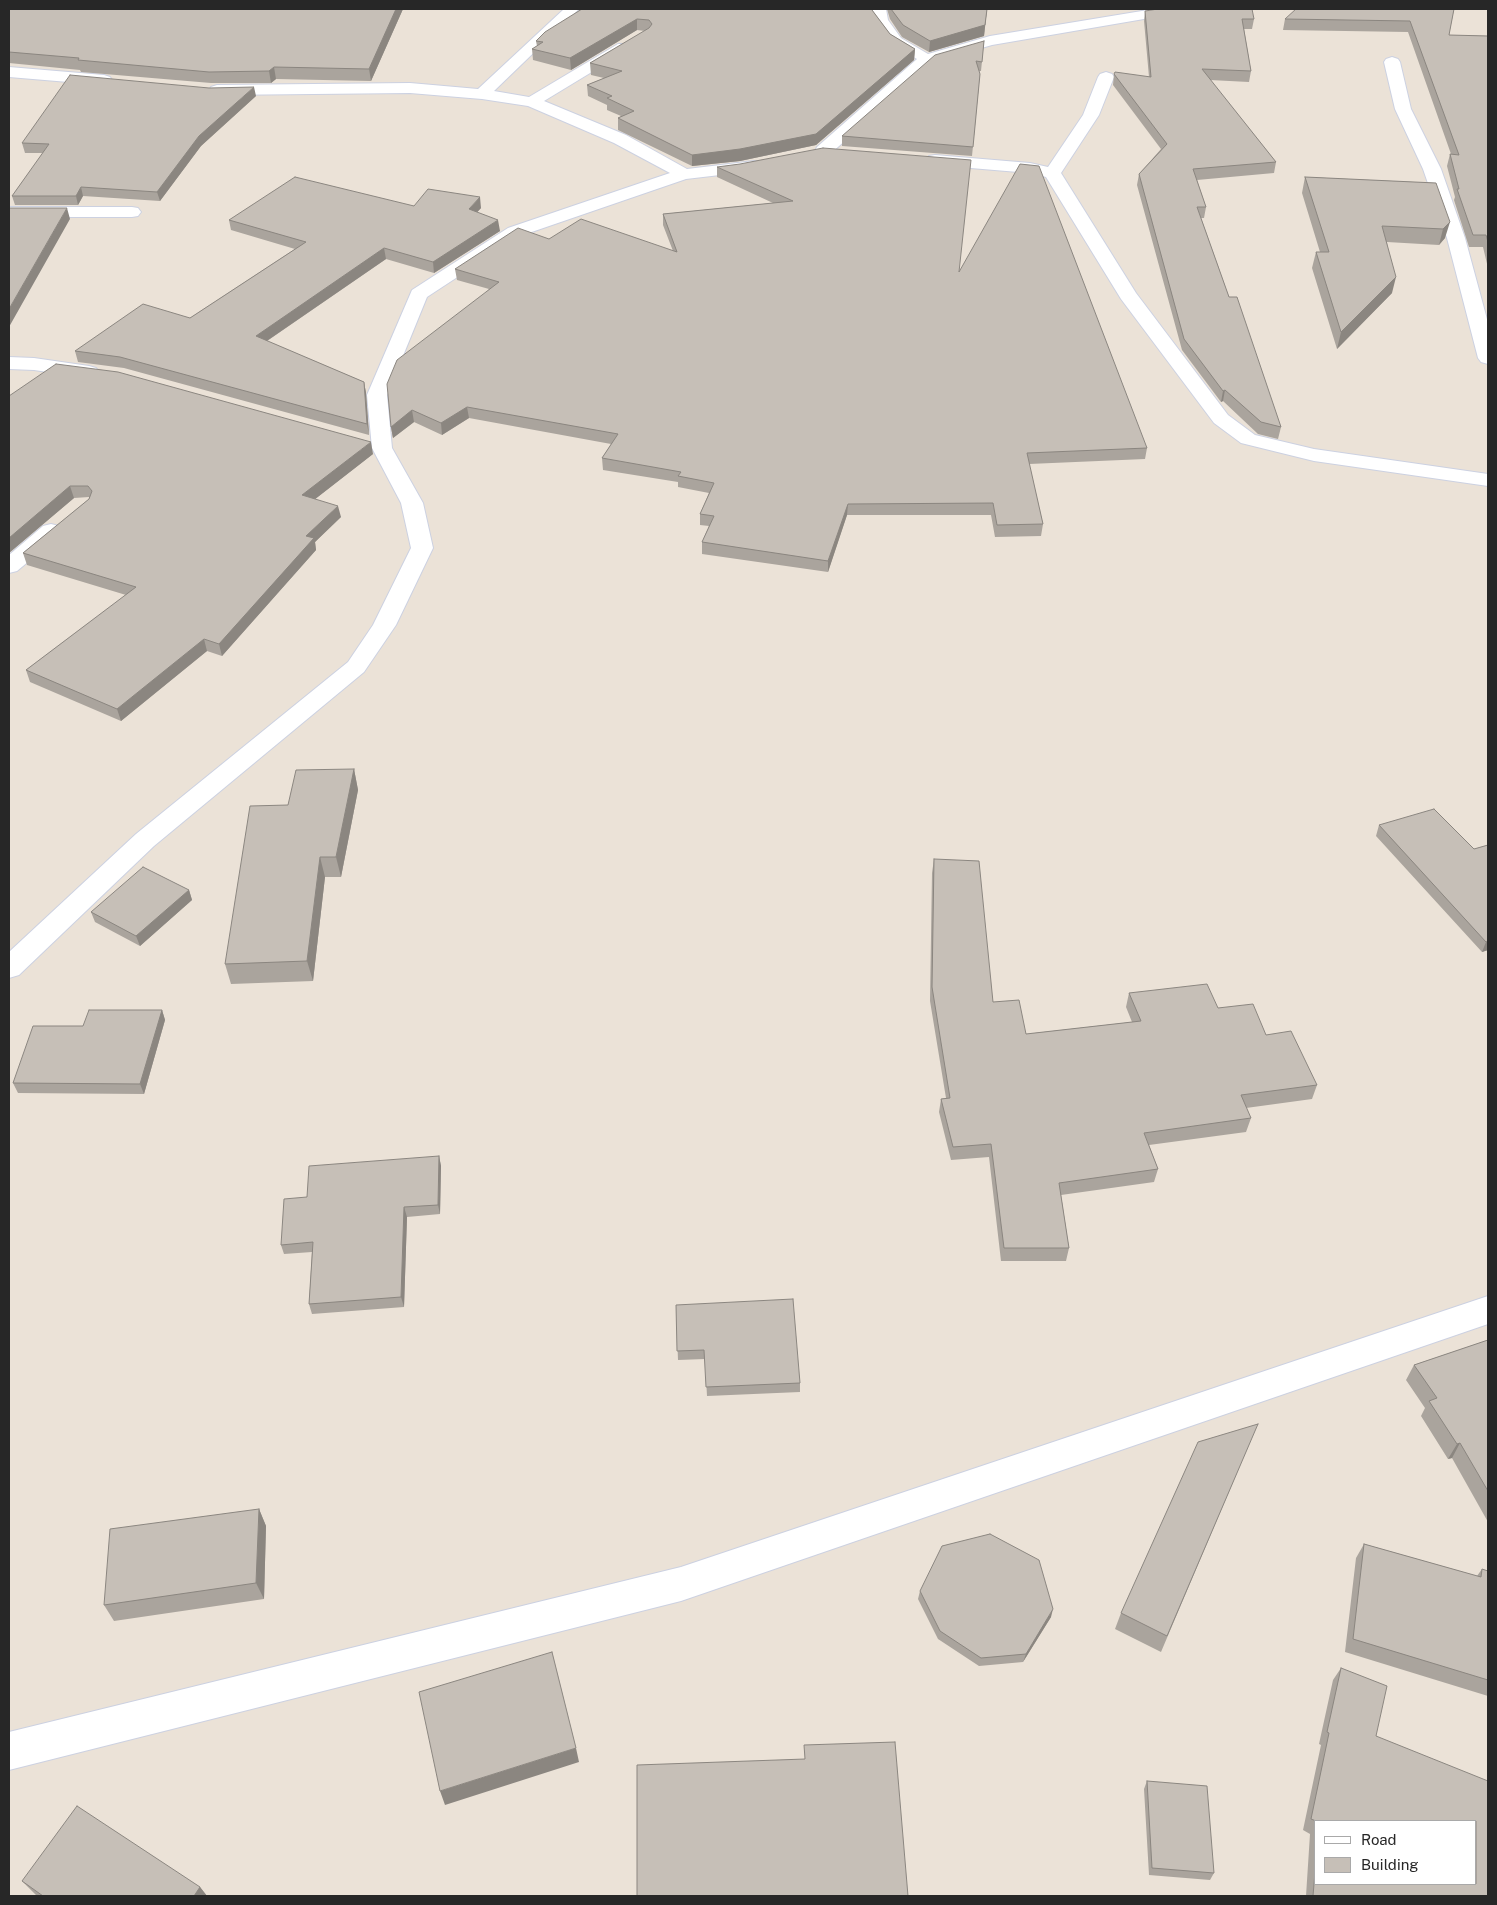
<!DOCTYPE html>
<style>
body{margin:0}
#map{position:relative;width:1497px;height:1905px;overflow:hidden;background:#ebe2d7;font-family:"Public Sans",sans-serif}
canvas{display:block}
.frame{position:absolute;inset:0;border:10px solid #272727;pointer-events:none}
.legend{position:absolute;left:1314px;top:1820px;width:162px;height:65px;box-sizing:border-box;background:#fff;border:1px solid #a9a9a9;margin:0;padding:6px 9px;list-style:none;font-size:15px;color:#272727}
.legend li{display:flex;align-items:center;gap:10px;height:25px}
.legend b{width:25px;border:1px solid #a9a9a9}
</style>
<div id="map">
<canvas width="1497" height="1905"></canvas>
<div class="frame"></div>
<ul class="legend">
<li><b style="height:6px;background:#fff"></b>Road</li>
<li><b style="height:14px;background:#c6bfb7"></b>Building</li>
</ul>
</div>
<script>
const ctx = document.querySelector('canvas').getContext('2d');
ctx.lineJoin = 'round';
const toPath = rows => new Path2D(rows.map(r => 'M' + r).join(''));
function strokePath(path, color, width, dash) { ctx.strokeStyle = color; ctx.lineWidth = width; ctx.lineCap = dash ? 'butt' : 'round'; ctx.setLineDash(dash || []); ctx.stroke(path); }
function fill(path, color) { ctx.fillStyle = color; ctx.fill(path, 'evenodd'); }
const minor = toPath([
 [564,9,579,9,494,91,529,97,618,44,628,44,631,47,628,50,544,101,626,135,687,169,754,161,760,162,762,166,760,170,754,171,686,179,520,236,427,297,387,395,392,448,423,503,433,548,396,625,364,672,154,846,19,975,9,978,9,952,136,834,348,662,373,625,411,548,401,503,372,448,367,395,412,290,508,228,670,173,614,143,528,106,482,99,410,93,217,95,211,93,209,90,211,87,217,85,410,83,478,89,564,9],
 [872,9,886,9,888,20,901,38,928,54,990,36,1154,9,1186,9,1184,12,1179,13,992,45,933,62,829,155,817,155,815,151,817,147,917,59,891,44,873,20,872,9],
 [1392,57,1398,59,1400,62,1411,109,1441,169,1465,238,1488,323,1488,364,1481,362,1478,358,1447,238,1423,169,1395,109,1384,62,1386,59,1392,57],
 [9,67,104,75,110,77,112,80,110,83,104,85,9,77,9,67],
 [1106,72,1112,74,1114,77,1099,115,1061,173,1136,293,1228,415,1255,435,1314,449,1488,474,1488,486,1314,461,1241,443,1214,423,1121,299,1046,177,1030,173,935,165,929,164,927,160,929,156,935,155,1030,163,1048,167,1083,115,1098,77,1100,74,1106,72],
 [9,207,132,207,138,208,141,212,138,216,132,217,9,217,9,207],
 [9,357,34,358,89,366,96,368,99,372,96,376,89,378,34,370,9,369,9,357],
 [51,524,59,526,62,531,59,536,17,571,9,573,9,555,43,526,51,524],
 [1488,1296,1488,1324,681,1601,9,1770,9,1732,681,1567,1488,1296]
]);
strokePath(minor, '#ccd1e1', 2);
fill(minor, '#fff');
fill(toPath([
 [9,9,403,9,371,81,276,79,271,83,211,83,81,72,80,70,9,63],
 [582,9,872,10,890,34,915,49,914,60,816,145,740,161,692,166,618,130,618,118,621,116,607,110,607,105,588,96,587,85,604,78,591,75,590,63,645,31,637,30,571,70,533,60,532,49,537,46,536,41],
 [887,9,987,9,984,36,929,52,902,37,890,19],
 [1454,9,1449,35,1488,36,1488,268,1483,247,1469,247,1454,200,1455,197,1447,166,1450,154,1451,154,1408,32,1283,30,1285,19],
 [1145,11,1254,19,1252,29,1244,29,1251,71,1249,82,1210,80,1276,162,1274,173,1197,180,1206,207,1204,218,1201,218,1229,297,1281,427,1278,439,1258,434,1223,401,1221,402,1182,350,1137,185,1139,174,1161,149,1113,85,1114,74,1149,77,1144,21],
 [984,41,981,71,979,71,980,74,972,156,842,146,842,136],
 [256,96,201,146,160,201,83,196,78,205,15,205,12,196,43,153,25,153,22,143],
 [717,167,960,272,1147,448,1145,459,1029,464,1043,524,1041,536,995,537,991,515,847,515,828,572,702,554,702,542,709,526,700,525,700,514,709,493,678,487,678,482,603,470,602,458,611,444,469,418,442,435,414,422,393,438,391,427,489,289,457,280,455,269,549,239,673,251,663,225,663,214,773,203,717,177],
 [1305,177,1436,183,1445,238,1439,245,1387,242,1392,293,1337,349,1312,268,1316,252,1320,252,1302,193],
 [414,206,481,208,477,212,500,231,434,273,386,259,267,341,364,382,366,393,369,435,124,368,78,362,75,351,190,318,295,249,231,230,229,220],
 [9,396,373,454,315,499,341,517,315,542,316,550,222,656,207,651,121,721,30,682,26,670,126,595,27,565,23,553,89,499,89,497,74,498,9,553],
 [354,769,358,790,341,877,325,877,313,981,231,984,225,964,288,805],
 [1379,825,1474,849,1488,845,1488,950,1482,952,1376,836],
 [934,859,993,1002,1026,1034,1132,1022,1126,1007,1129,993,1218,1008,1266,1035,1317,1085,1312,1099,1246,1108,1251,1118,1246,1132,1149,1145,1158,1169,1154,1182,1061,1195,1069,1248,1066,1261,1001,1261,989,1157,951,1160,939,1112,941,1099,946,1098,930,1001,932,873],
 [189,890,192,900,140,946,95,922,91,912],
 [162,1010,165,1020,144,1094,18,1093,13,1083,83,1026],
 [439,1156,441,1166,440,1214,407,1217,404,1307,312,1314,309,1304,312,1252,284,1254,281,1245,307,1197],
 [676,1305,800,1383,800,1392,707,1396,705,1359,678,1360],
 [1488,1340,1488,1522,1452,1458,1448,1459,1421,1416,1425,1408,1406,1380,1414,1365],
 [1250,1442,1161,1652,1115,1629,1121,1613],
 [259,1509,266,1526,264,1599,114,1621,104,1605],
 [1364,1544,1477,1576,1482,1569,1488,1571,1488,1696,1345,1652,1356,1558],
 [920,1591,1051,1617,1023,1662,979,1666,938,1639,918,1599],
 [1341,1668,1376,1736,1488,1896,1306,1896,1310,1834,1303,1830,1321,1745,1319,1744,1333,1680],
 [1316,1821,1476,1884,1316,1884],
 [1147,1781,1214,1873,1210,1880,1149,1875,1144,1789],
 [22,1881,200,1887,207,1896,37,1896]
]), '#aaa49d');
fill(toPath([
 [396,9,403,9,371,81,369,69],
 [987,9,984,36,929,52,930,41],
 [637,19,637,30,571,70,570,58],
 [915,49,914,60,816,145,740,161,692,166,692,155],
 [274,67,276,79,271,83,269,71],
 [254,87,256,96,201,146,160,201,157,192,199,136],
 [81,187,83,196,78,205,76,196],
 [480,197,481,208,470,220,469,209],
 [67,208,70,219,9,327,9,309],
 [498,220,500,231,434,273,433,262],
 [1450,222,1445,238,1439,245,1443,229],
 [384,248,386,259,258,347,256,336],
 [1396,277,1392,293,1337,349,1341,332],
 [364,382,366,393,369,435,367,424],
 [1225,390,1223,401,1221,402,1223,391],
 [467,407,469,418,442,435,441,423],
 [412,410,414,422,393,438,391,427],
 [371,442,373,454,305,507,302,495],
 [70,486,74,498,9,553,9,538],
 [848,504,847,515,828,572,828,561],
 [338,506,341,517,315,542,316,550,222,656,219,644,306,536],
 [204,639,207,651,121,721,117,709],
 [354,769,358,790,341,877,336,857],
 [320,857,325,877,313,981,307,961],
 [189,890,192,900,140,946,136,936],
 [1488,941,1488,950,1482,952,1486,942],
 [162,1010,165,1020,144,1094,140,1084],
 [439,1156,441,1166,440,1214,438,1205],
 [404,1207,407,1217,404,1307,401,1297],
 [1460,1443,1452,1458,1448,1459,1457,1444],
 [259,1509,266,1526,264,1599,256,1583],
 [1053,1609,1051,1617,1023,1662,1026,1654],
 [576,1748,579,1762,445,1805,440,1791],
 [200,1887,207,1896,194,1896]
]), '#8b8680');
const building = toPath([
 [9,9,396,9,369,69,274,67,269,71,209,72,78,60,79,58,9,52,9,9],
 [582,9,872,9,872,10,890,34,915,49,816,134,740,149,692,155,618,118,634,111,607,98,612,96,587,85,622,71,590,63,649,28,652,24,649,20,637,19,570,58,532,49,543,42,536,41,545,32,582,9],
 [891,9,987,9,985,25,930,41,903,25,891,9],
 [1158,9,1252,9,1254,19,1242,19,1251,71,1202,69,1276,162,1193,169,1206,207,1197,207,1229,297,1237,297,1281,427,1261,422,1225,390,1223,391,1184,339,1139,174,1167,144,1114,74,1115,72,1151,77,1145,11,1158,9],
 [1296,9,1454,9,1449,35,1488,36,1488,242,1486,235,1473,235,1457,189,1459,189,1450,154,1459,155,1410,21,1285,19,1296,9],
 [984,41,982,62,976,61,980,74,973,147,842,136,935,55,984,41],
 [70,75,209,88,254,87,199,136,157,192,81,187,76,196,12,196,49,144,22,143,70,75],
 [823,148,971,160,959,272,1020,164,1039,166,1147,448,1027,453,1043,524,997,525,993,503,848,504,828,561,702,542,714,516,700,514,714,483,678,476,681,472,602,458,618,434,467,407,441,423,412,410,391,427,387,384,397,360,499,282,455,269,518,228,549,239,581,219,677,252,663,214,793,201,717,167,740,164,823,148],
 [295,177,414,206,428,189,480,197,469,209,498,220,433,262,384,248,256,336,364,382,367,424,120,357,75,351,143,304,190,318,306,242,229,220,295,177],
 [1305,177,1436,183,1450,222,1443,229,1382,226,1396,277,1341,332,1316,252,1329,252,1305,177],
 [9,208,67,208,9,309,9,208],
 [56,364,118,372,371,442,302,495,338,506,306,536,314,538,219,644,204,639,117,709,26,670,136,587,23,553,89,499,92,491,88,486,70,486,9,538,9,396,56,364],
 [354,769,336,857,320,857,307,961,225,964,250,806,288,805,296,770,354,769],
 [1434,809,1474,849,1488,845,1488,941,1486,942,1379,825,1434,809],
 [934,859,979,861,993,1002,1019,1000,1026,1034,1141,1021,1129,993,1207,984,1218,1008,1253,1004,1266,1035,1291,1031,1317,1085,1241,1095,1251,1118,1144,1133,1158,1169,1059,1183,1069,1248,1004,1248,991,1144,953,1147,941,1099,950,1098,932,987,934,859],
 [143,867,189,890,136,936,91,912,143,867],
 [89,1010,162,1010,140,1084,13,1083,33,1026,83,1026,89,1010],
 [439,1156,438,1205,404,1207,401,1297,309,1304,313,1242,281,1245,284,1199,307,1197,309,1166,439,1156],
 [793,1299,800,1383,706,1387,704,1350,677,1351,676,1305,793,1299],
 [1488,1340,1488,1491,1460,1443,1457,1444,1429,1401,1437,1398,1414,1365,1488,1340],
 [1258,1424,1167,1636,1121,1613,1198,1442,1258,1424],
 [259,1509,256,1583,104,1605,110,1529,259,1509],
 [990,1534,1039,1560,1053,1609,1026,1654,981,1658,940,1631,920,1591,942,1546,990,1534],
 [1364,1544,1481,1577,1482,1569,1488,1571,1488,1680,1353,1639,1364,1544],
 [552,1652,576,1748,440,1791,419,1692,552,1652],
 [1341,1668,1387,1686,1376,1736,1488,1781,1488,1896,1313,1896,1316,1860,1316,1884,1476,1884,1476,1821,1316,1821,1311,1819,1329,1733,1327,1732,1341,1668],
 [895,1742,908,1896,637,1896,637,1765,805,1759,804,1745,895,1742],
 [1147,1781,1207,1786,1214,1873,1152,1868,1147,1781],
 [77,1806,200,1887,194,1896,43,1896,22,1881,77,1806]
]);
fill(building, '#c6bfb7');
strokePath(building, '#8b8680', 1);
</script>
